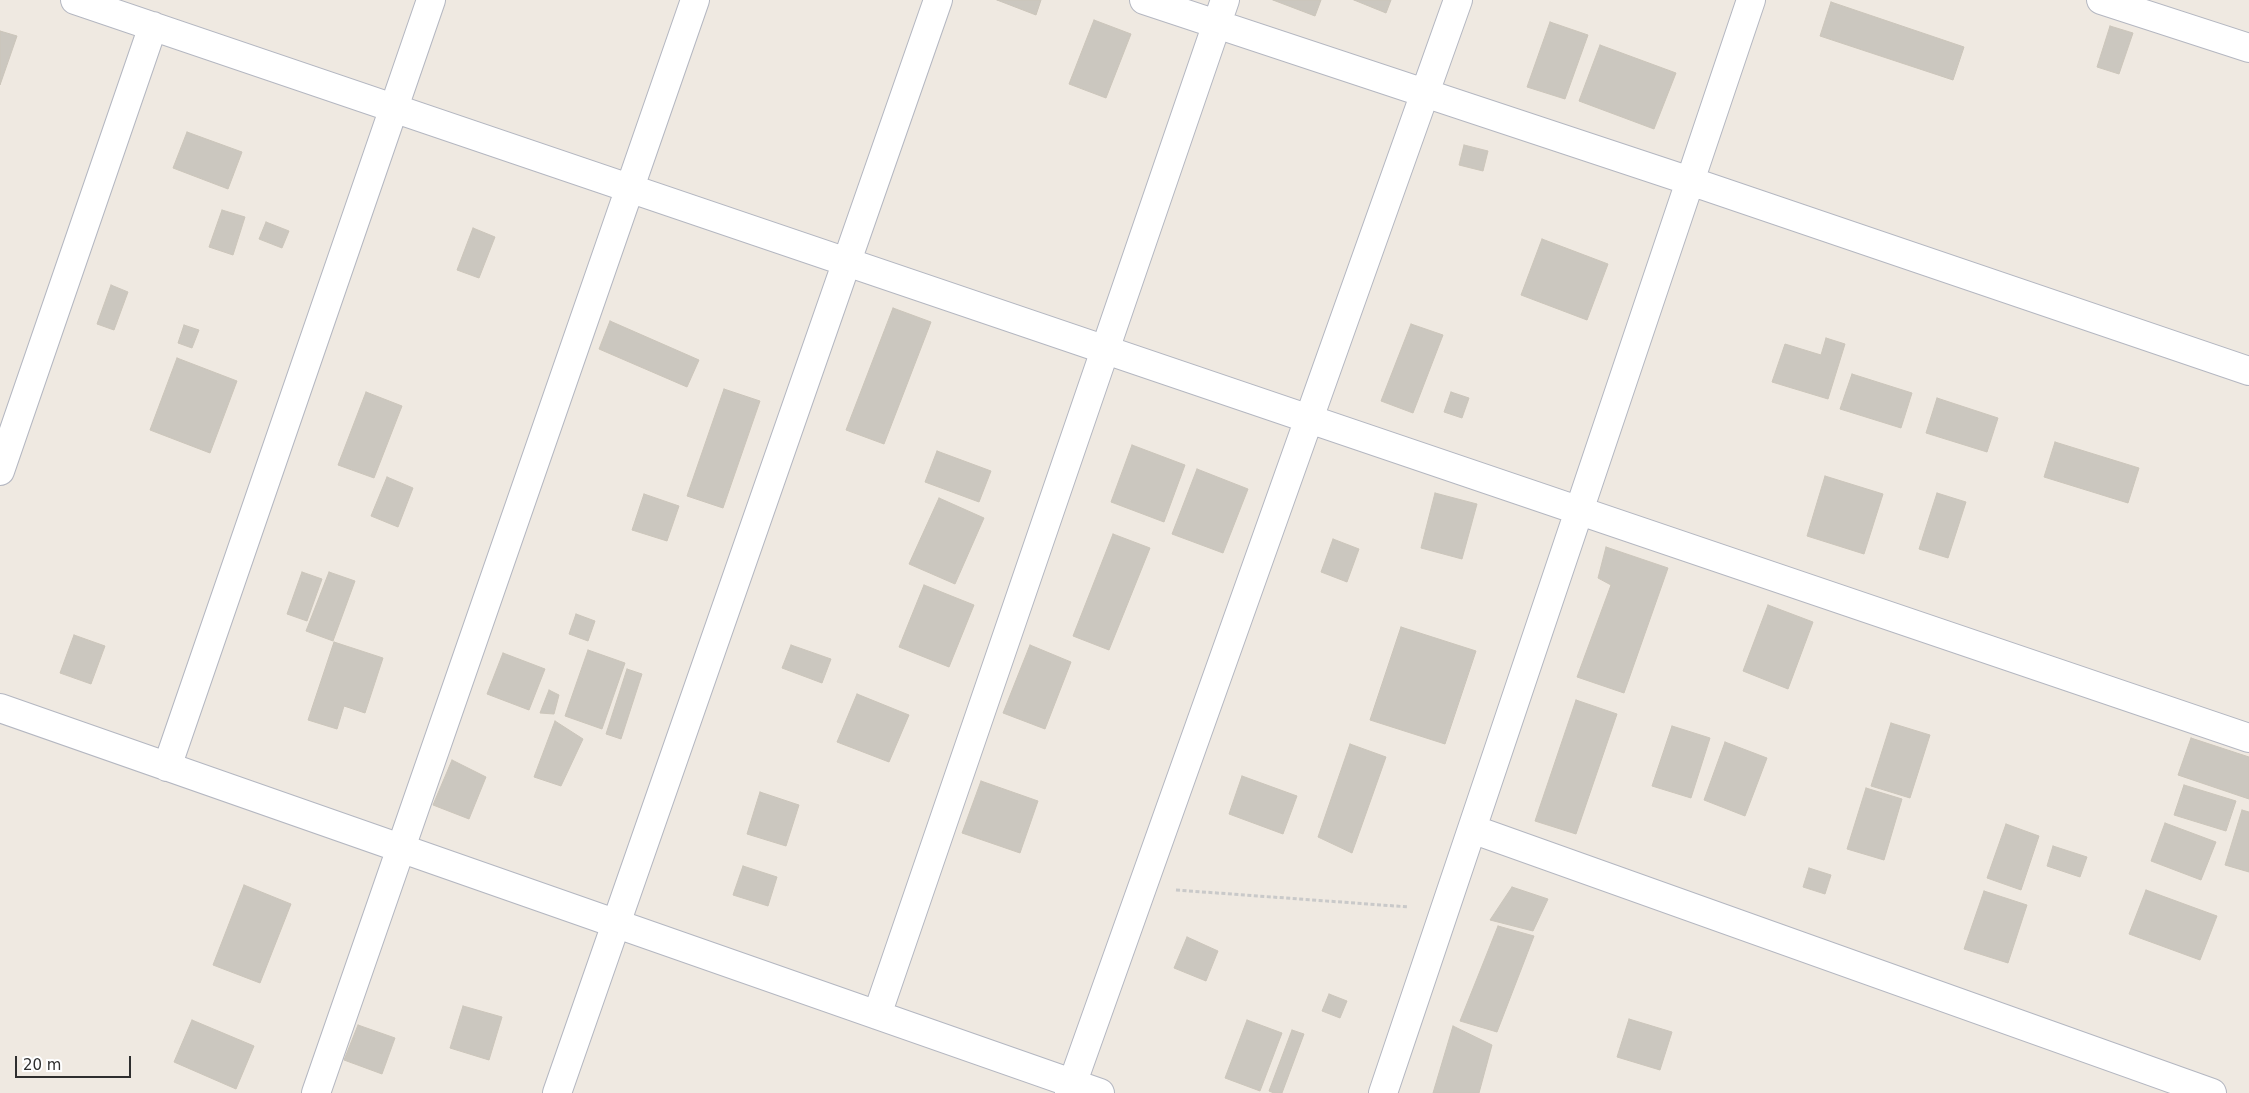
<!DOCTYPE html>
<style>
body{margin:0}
#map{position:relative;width:2249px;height:1093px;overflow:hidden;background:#efe9e1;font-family:"DejaVu Sans",sans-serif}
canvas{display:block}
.scale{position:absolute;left:15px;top:1056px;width:116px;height:22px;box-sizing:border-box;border:2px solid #2e2e2e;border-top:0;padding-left:6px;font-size:15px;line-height:18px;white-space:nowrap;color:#2e2e2e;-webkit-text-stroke:4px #fff;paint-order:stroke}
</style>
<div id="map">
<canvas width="2249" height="1093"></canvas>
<div class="scale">20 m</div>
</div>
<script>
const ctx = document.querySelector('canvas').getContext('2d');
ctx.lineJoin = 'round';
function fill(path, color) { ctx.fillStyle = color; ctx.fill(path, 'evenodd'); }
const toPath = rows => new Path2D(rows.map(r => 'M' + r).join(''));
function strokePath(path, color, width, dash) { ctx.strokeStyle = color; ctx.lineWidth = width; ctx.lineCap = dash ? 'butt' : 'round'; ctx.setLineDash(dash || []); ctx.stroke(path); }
const building = toPath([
 [997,0,1041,0,1036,15,997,0],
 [1273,0,1321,0,1315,16,1273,0],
 [1354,0,1391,0,1386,13,1354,0],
 [1831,2,1964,47,1953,80,1820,36,1831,2],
 [1094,20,1131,34,1106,98,1069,84,1094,20],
 [1550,22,1588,35,1565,99,1527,87,1550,22],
 [2110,26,2133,33,2119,74,2097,67,2110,26],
 [0,31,17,36,0,85,0,31],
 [1600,45,1676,73,1654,129,1579,101,1600,45],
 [187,132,242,152,228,189,173,168,187,132],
 [1464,145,1488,151,1483,171,1459,165,1464,145],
 [222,210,245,217,233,255,209,247,222,210],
 [266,222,289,231,282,248,259,239,266,222],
 [473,228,495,237,479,278,457,270,473,228],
 [1542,239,1608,264,1587,320,1521,295,1542,239],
 [111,285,128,292,114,330,97,324,111,285],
 [893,308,931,322,884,444,846,430,893,308],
 [610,321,699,360,687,387,599,349,610,321],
 [1411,324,1443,335,1413,413,1381,401,1411,324],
 [184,325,199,330,192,348,178,343,184,325],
 [1826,338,1845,344,1828,399,1772,382,1785,344,1821,355,1826,338],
 [177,358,237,381,210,453,150,430,177,358],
 [1852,374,1912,393,1901,428,1840,409,1852,374],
 [724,389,760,401,723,508,687,496,724,389],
 [366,392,402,406,374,478,338,465,366,392],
 [1451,392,1469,398,1462,418,1444,412,1451,392],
 [1937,398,1998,418,1987,452,1926,433,1937,398],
 [2055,442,2139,468,2128,503,2044,477,2055,442],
 [1132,445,1185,465,1164,522,1111,502,1132,445],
 [937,451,991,471,979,502,925,482,937,451],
 [1197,469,1248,489,1223,553,1172,534,1197,469],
 [1825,476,1883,494,1864,554,1807,536,1825,476],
 [387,477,413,488,398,527,371,516,387,477],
 [1435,493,1477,504,1462,559,1421,548,1435,493],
 [1937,493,1966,502,1948,558,1919,549,1937,493],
 [644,494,679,506,667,541,632,530,644,494],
 [939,498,984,518,955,584,909,564,939,498],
 [1113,534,1150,548,1109,650,1073,636,1113,534],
 [1333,539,1359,549,1347,582,1321,572,1333,539],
 [1606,547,1668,568,1624,693,1577,677,1611,585,1598,578,1606,547],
 [302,572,322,579,307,621,287,614,302,572],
 [329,572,355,581,333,641,306,631,329,572],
 [924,585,974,605,949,667,899,647,924,585],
 [1768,605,1813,622,1788,689,1743,671,1768,605],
 [576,614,595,621,588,641,569,634,576,614],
 [1401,627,1476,651,1445,744,1370,720,1401,627],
 [74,635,105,646,91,684,60,673,74,635],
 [334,642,383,658,365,713,344,706,337,729,308,720,334,642],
 [791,645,831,659,822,683,782,668,791,645],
 [1030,645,1071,662,1045,729,1003,713,1030,645],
 [588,650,625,663,602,729,565,716,588,650],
 [503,653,545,669,529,710,487,694,503,653],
 [627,669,642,674,621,739,606,734,627,669],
 [549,690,559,695,554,714,540,713,549,690],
 [857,694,909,715,889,762,837,742,857,694],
 [1576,700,1617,714,1576,834,1535,821,1576,700],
 [555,721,583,739,561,786,534,777,555,721],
 [1891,723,1930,735,1910,798,1871,786,1891,723],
 [1672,726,1710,738,1691,798,1652,786,1672,726],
 [2191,738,2249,757,2249,799,2178,775,2191,738],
 [1725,742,1767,758,1745,816,1704,800,1725,742],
 [1350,744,1386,757,1352,853,1318,837,1350,744],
 [452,760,486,777,469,819,433,805,452,760],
 [1242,776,1297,796,1283,834,1229,814,1242,776],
 [981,781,1038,801,1020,853,962,833,981,781],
 [2184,785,2236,801,2226,831,2174,815,2184,785],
 [1866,788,1902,799,1884,860,1847,849,1866,788],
 [760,792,799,805,786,846,747,834,760,792],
 [2242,810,2249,812,2249,872,2225,865,2242,810],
 [2165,823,2216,842,2201,880,2151,861,2165,823],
 [2006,824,2039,836,2021,890,1987,878,2006,824],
 [2053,846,2087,857,2080,877,2047,866,2053,846],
 [743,866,777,877,768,906,733,895,743,866],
 [1809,868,1831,875,1825,894,1803,887,1809,868],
 [244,885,291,904,260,983,213,965,244,885],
 [1512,887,1548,899,1533,931,1490,920,1512,887],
 [2146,890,2217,916,2200,960,2129,934,2146,890],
 [1984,891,2027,905,2008,963,1964,949,1984,891],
 [1498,926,1534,936,1497,1032,1460,1021,1498,926],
 [1187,937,1218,951,1206,981,1174,968,1187,937],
 [1329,994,1347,1001,1340,1018,1322,1011,1329,994],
 [463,1006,502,1017,489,1060,450,1048,463,1006],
 [1629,1019,1672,1032,1660,1070,1617,1057,1629,1019],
 [192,1020,254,1046,236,1089,174,1062,192,1020],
 [1247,1020,1282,1033,1260,1091,1225,1078,1247,1020],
 [358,1025,395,1038,382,1074,344,1060,358,1025],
 [1453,1026,1492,1045,1479,1093,1433,1093,1453,1026],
 [1292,1030,1304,1034,1282,1093,1274,1093,1269,1091,1292,1030]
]);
fill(building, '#cbc7bf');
strokePath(building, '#cbc5ba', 1);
const minor = toPath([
 [75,0,2249,738],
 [1144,0,1690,181,2249,371],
 [2101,0,2249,48],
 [0,471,153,26],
 [0,708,1100,1093],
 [167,767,431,0],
 [1472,829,2212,1093],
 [877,1015,1225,0],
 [316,1093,695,0],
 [557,1093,938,0],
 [1069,1093,1458,0],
 [1383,1093,1751,0]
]);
strokePath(minor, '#b4b7c1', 30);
strokePath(toPath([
 [1176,890,1409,907]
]), '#c9c9c9', 3, [4, 2.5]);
strokePath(minor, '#fff', 28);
</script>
